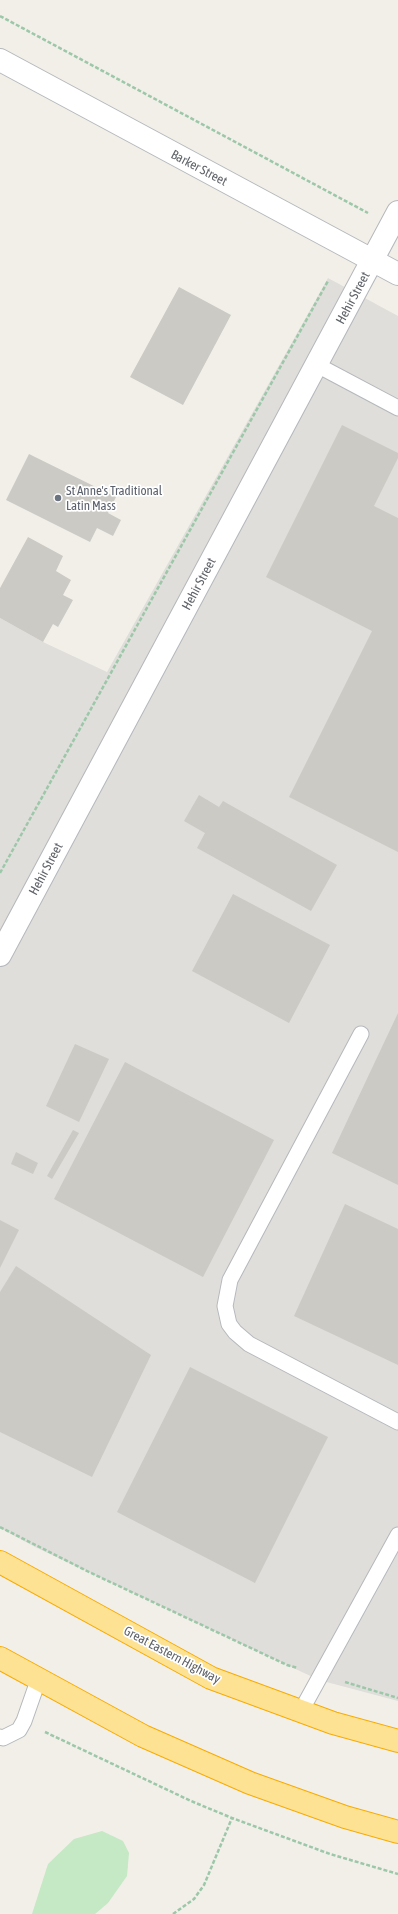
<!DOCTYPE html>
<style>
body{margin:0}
canvas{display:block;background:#f1efe8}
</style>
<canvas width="398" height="1914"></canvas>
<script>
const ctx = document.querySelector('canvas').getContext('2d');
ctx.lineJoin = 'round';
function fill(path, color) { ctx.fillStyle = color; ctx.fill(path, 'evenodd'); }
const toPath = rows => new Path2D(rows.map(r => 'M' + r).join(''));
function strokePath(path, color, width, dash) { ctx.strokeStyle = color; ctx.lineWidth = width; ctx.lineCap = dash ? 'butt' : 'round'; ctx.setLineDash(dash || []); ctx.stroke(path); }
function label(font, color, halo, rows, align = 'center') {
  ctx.font = font + ' "Asap Condensed",sans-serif'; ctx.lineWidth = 3.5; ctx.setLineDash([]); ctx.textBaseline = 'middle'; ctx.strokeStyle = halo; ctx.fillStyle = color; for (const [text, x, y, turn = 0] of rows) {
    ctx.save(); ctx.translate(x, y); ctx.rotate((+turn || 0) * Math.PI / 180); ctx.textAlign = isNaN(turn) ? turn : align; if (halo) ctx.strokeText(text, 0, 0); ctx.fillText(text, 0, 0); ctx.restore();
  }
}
fill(toPath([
 [328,278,398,316,398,1701,319,1680,35,1547,0,1528,0,618,43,642,107,672]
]), '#e0deda');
fill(toPath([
 [102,1831,123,1841,129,1853,127,1876,108,1903,95,1914,32,1914,48,1864,74,1839]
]), '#c5e8c5');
fill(toPath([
 [179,287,231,315,183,405,130,377],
 [342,425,398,453,398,458,374,506,398,518,398,852,289,797,372,631,266,577],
 [29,454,116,497,108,513,121,520,113,536,97,528,90,542,6,500],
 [28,537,63,556,56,571,71,580,63,595,73,600,58,627,53,624,43,642,0,618,0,588],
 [199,795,219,807,223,801,337,865,311,911,197,848,205,833,184,821],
 [233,894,330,945,289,1023,192,971],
 [398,1013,398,1185,332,1153],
 [75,1044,109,1059,79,1122,46,1106],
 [125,1062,274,1140,203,1277,54,1199],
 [73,1130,79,1133,52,1179,47,1176],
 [16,1152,38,1163,33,1174,11,1164],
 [345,1204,398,1229,398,1365,294,1316],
 [0,1220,19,1230,0,1268],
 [16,1266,151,1355,92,1477,0,1432,0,1292],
 [190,1367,328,1437,255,1583,117,1512]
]), '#cccac5');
const lane = toPath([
 [317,365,398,408],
 [361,1034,230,1280,225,1306,229,1324,235,1332,249,1344,398,1422],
 [301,1711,398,1535],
 [0,1737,3,1738,19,1730,24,1721,39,1678]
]);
const street = toPath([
 [0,60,398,274],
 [0,955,398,212]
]);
const highway = toPath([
 [0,1562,211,1678,333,1723,398,1741],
 [0,1658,143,1736,250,1783,345,1817,398,1832]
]);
strokePath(lane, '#b5b8bc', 17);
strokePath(street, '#b5b8bc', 24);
strokePath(highway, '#f9ab00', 24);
strokePath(toPath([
 [0,16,368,213],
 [0,873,328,281],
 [0,1527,89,1572,287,1665,298,1668],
 [345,1682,398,1698],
 [45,1732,191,1801,232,1818,330,1854,398,1874],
 [173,1914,194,1899,204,1885,232,1818]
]), '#9cc7a9', 2.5, [4, 2]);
strokePath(lane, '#fff', 15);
strokePath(street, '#fff', 22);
strokePath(highway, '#fde293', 22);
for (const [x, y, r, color] of [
 [58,498,4,"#6b7280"]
]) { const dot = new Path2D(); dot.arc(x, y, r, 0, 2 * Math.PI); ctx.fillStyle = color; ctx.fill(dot); strokePath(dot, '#fff', 1.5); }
label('13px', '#5f6368', '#fff', [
 ["Barker Street",199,168,28],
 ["Hehir Street",353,298,-62],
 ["Hehir Street",199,584,-62],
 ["Hehir Street",46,869,-62],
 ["Great Eastern Highway",172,1655,28]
]);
label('13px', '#5b616d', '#fff', [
 ["St Anne's Traditional",66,491],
 ["Latin Mass",66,506]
], 'left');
</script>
